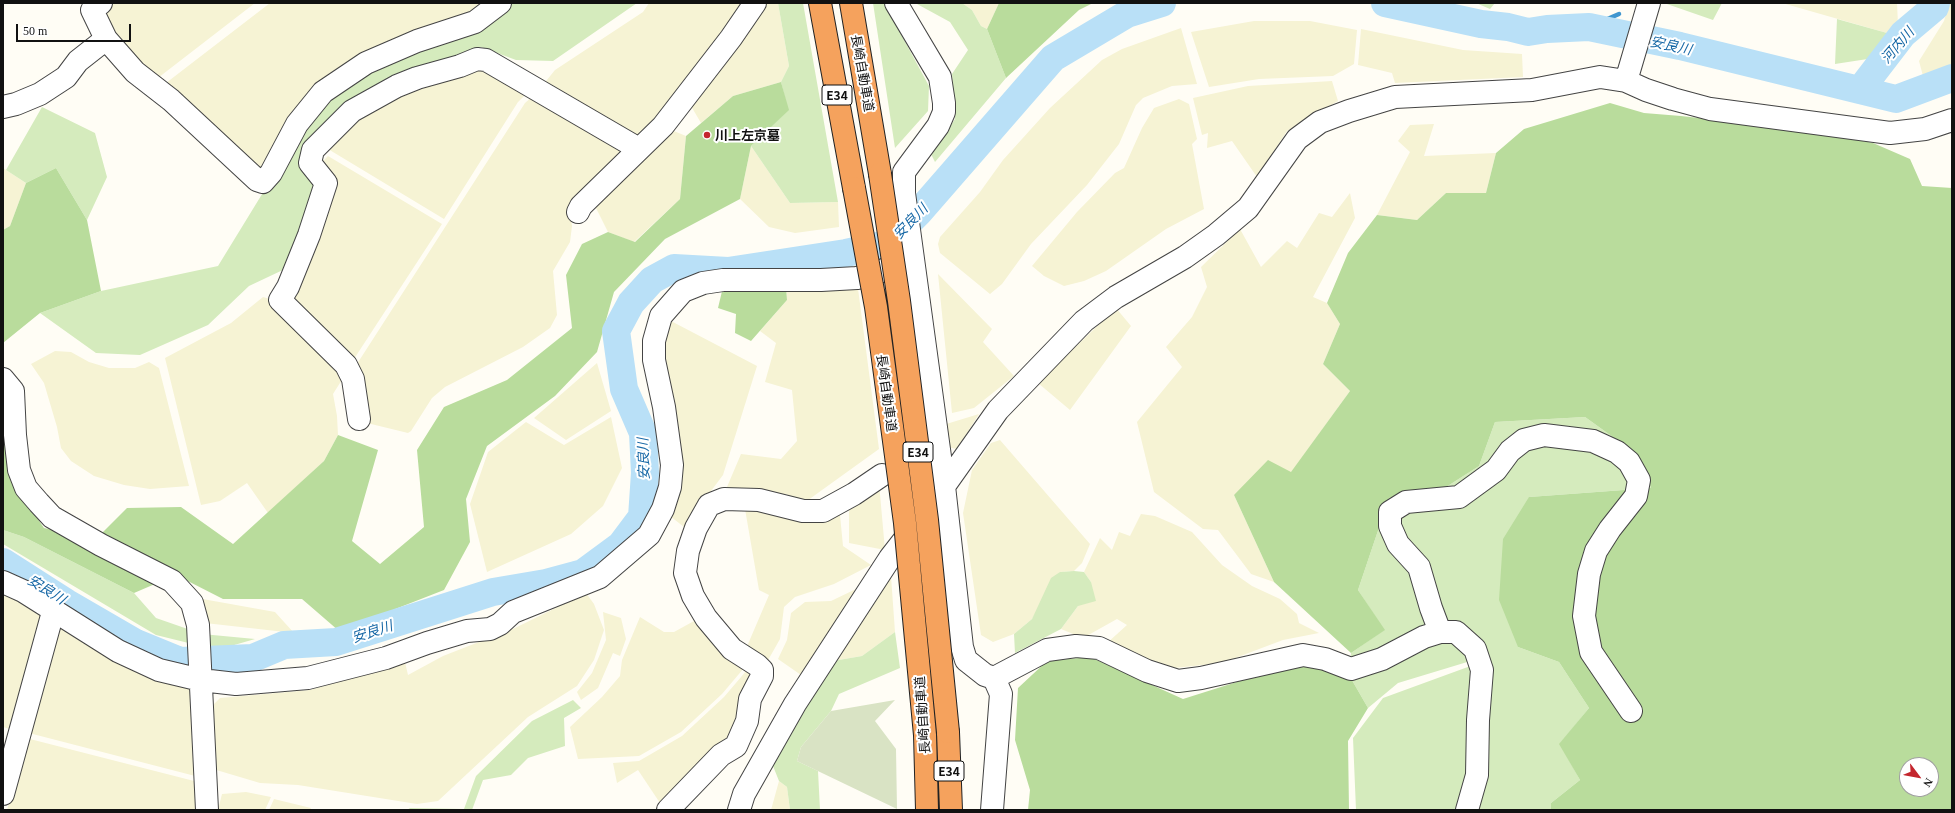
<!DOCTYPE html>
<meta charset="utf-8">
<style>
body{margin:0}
#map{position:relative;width:1955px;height:813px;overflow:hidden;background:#fffdf5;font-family:Georgia,serif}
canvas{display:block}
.frame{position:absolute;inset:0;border:4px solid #111;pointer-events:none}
.north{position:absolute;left:1899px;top:757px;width:40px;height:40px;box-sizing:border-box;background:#fff;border:1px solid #a0a0a0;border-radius:50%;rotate:122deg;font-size:11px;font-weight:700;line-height:16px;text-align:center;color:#111}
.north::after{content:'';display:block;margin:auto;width:14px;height:18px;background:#c4262e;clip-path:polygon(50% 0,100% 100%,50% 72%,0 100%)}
.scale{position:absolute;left:16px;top:24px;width:115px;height:18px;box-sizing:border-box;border:2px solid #111;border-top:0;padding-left:5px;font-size:12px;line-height:14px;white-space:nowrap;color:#111;-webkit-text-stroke:3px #fff;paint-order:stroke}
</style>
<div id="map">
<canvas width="1955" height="813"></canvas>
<div class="frame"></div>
<div class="north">N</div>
<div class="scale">50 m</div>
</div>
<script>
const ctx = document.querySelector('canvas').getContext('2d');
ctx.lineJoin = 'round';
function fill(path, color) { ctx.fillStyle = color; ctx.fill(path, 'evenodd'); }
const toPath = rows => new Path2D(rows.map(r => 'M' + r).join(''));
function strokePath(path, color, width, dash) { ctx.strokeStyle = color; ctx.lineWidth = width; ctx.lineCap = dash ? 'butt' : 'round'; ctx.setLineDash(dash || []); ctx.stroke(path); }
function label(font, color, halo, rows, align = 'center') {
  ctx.font = font + ' Georgia,"Noto Sans JP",serif'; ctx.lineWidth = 4; ctx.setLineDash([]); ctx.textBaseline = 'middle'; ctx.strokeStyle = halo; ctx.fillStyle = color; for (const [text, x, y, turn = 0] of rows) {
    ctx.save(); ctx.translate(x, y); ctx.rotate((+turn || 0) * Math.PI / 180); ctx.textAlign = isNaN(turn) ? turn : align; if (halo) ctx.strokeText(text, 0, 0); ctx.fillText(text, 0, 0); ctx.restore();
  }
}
fill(toPath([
 [114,3,255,3,154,81,125,53,103,11],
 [270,3,490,3,458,18,259,172,166,83],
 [649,3,747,3,640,138,542,86,555,70,643,12],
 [762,3,778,3,789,66,781,82,733,96,701,123,691,106],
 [962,3,999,3,987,29,981,26,972,10],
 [1782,3,1897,3,1898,25,1887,33],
 [1949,3,1952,3,1952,65,1923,76,1919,61,1944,21],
 [1254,21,1310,21,1357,30,1354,64,1333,76,1259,79,1209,87,1191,32],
 [1181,28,1197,84,1172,86,1143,98,1136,105,1119,144,1087,185,1031,244,1002,284,990,294,940,253,938,244,940,237,980,192,1003,160,1050,108,1102,60,1122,49],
 [1361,29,1463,50,1522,54,1523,77,1395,83,1392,73,1358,65],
 [481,66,527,93,518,102,444,219,328,149,351,120,399,91],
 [1332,81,1338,101,1287,131,1257,177,1232,141,1207,148,1208,133,1202,135,1193,98,1248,86],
 [533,96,624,153,570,211,572,226,570,242,553,271,557,315,550,328,523,347,445,387,432,398,411,431,408,433,367,423,355,367,525,103],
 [1179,99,1189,104,1197,139,1192,144,1204,209,1166,229,1106,271,1084,281,1064,286,1044,276,1032,266,1077,212,1115,173,1124,168,1142,128,1154,108],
 [1434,124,1424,156,1496,153,1486,193,1446,193,1417,220,1377,215,1410,152,1398,141,1410,125],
 [669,129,686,136,680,199,634,242,608,232,595,206],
 [751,146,790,203,838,202,839,227,795,233,769,227,740,199],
 [328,156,442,224,352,362,292,304,318,166],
 [3,168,26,183,10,226,3,230],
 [1350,193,1355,218,1313,297,1327,303,1340,324,1323,364,1350,391,1291,473,1234,495,1274,582,1251,574,1218,530,1203,529,1154,492,1137,422,1182,367,1166,347,1192,317,1207,287,1201,267,1240,229,1261,267,1287,241,1297,248,1319,213,1332,217],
 [938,274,992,329,983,342,1014,376,974,408,952,413],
 [857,281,879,449,804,503,786,494,724,494,741,454,781,459,797,441,792,390,765,382,776,343,760,331,787,300,786,287],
 [263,297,270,299,345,375,333,394,337,416,338,435,324,461,268,513,247,483,220,501,201,505,165,358,231,323],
 [1116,308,1131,326,1070,410,1038,383],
 [671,321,757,366,723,475,684,527,670,516,659,359],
 [55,351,71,352,89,362,109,368,135,368,149,362,159,368,189,486,150,489,124,485,94,476,71,461,61,448,57,427,44,383,31,364],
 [597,363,611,411,566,440,534,418],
 [979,414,957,449,947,447,943,425],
 [611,417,622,468,603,506,571,534,487,572,470,504,488,452,526,422,564,445],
 [1000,440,1090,544,1082,563,1074,571,1060,572,1032,619,1014,634,993,642,981,635,963,513,972,470,991,443],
 [879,483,885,550,849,543,849,506],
 [745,509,795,520,840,515,843,546,871,565,834,584,795,597,784,607,780,639,767,662,745,651,769,595,759,590],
 [1141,514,1155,516,1192,532,1222,565,1252,586,1280,599,1297,614,1299,623,1319,633,1283,640,1222,663,1174,668,1106,644,1127,625,1117,619,1083,638,1061,629,1078,606,1091,582,1084,572,1100,538,1112,550,1119,532,1130,536],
 [891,576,895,632,862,656,833,661],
 [3,588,44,611,13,730,3,727],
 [856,589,801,675,778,659,787,640,791,613,805,602,831,601],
 [586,593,594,604,604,630,594,660,577,686,528,717,438,801,417,804,298,785,260,783,213,769,212,724,214,704,220,698,310,690,405,662,408,675,443,656,515,628],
 [197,598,275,612,294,633,205,623],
 [603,612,621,618,626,639,620,656,613,653,598,688,581,700,577,692,592,673,606,640],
 [640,617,664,632,674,632,694,621,702,621,744,668,722,694,681,732,639,756,578,759,570,727,602,697,620,676,622,660],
 [61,623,195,686,199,777,25,732],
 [747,670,754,679,734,736,662,806,638,770,617,783,613,763,639,761,682,736,724,697],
 [26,738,198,782,202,810,7,810],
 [779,781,787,787,790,810,771,810],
 [246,792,271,797,265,810,218,810,222,794],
 [274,799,311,808,310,810,269,810]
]), '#f6f3d4');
fill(toPath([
 [511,3,637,3,553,61,516,60,481,47,370,88,331,118,305,154,320,184,285,269,249,286,208,325,140,355,96,353,40,313,101,291,218,266,305,124,329,95,368,68],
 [778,3,803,3,838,202,790,203,751,146,788,110,781,82,789,66],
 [873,3,884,3,929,86,928,111,895,148],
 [962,3,972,10,981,26,987,29,1006,78,935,162,931,154,955,119,952,74,968,50,950,22,917,4],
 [1476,3,1495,3,1490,9],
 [1664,3,1722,3,1713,20],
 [1837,19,1887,33,1874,58,1835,64],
 [42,107,95,133,107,177,87,220,56,168,26,183,6,170],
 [1585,417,1638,455,1651,488,1529,497,1518,647,1559,662,1589,708,1560,744,1580,780,1551,803,1551,810,1472,810,1487,656,1398,683,1368,708,1349,675,1351,653,1384,630,1358,590,1389,498,1443,489,1479,466,1495,422],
 [3,530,24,537,134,593,156,618,202,634,255,639,217,650,156,635,3,544],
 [1074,571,1084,572,1091,582,1096,601,1078,606,1061,629,1015,653,1014,634,1032,619,1051,578,1060,572],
 [895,632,900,668,839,694,831,711,801,747,797,761,818,771,820,810,790,810,787,787,779,781,773,766,833,661,862,656],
 [1476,664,1471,773,1460,810,1356,810,1353,738,1383,698],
 [573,700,581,708,564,718,565,746,528,758,511,775,483,780,472,810,407,810,410,808,464,809,476,776,532,721]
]), '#d5ebbd');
fill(toPath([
 [999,3,1093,3,1079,10,1006,78,987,29],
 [781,82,789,110,751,146,740,199,665,239,614,292,597,352,555,396,487,446,466,499,470,542,444,590,339,631,302,599,223,599,176,575,134,593,24,537,3,530,3,394,12,481,44,528,96,539,127,508,181,507,233,544,324,461,338,435,378,450,352,541,380,564,424,527,417,450,444,407,507,380,572,328,566,275,582,244,608,232,635,242,680,199,686,136,733,96],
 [1610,103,1644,113,1681,116,1806,130,1873,143,1910,159,1922,186,1952,188,1952,810,1551,810,1551,803,1580,780,1559,744,1589,708,1559,662,1518,647,1499,600,1503,539,1529,497,1651,488,1638,455,1585,417,1495,422,1479,466,1443,489,1389,498,1358,590,1385,630,1351,653,1274,582,1234,495,1268,460,1291,472,1350,391,1323,364,1340,324,1327,303,1348,253,1377,215,1417,220,1446,193,1486,193,1496,153,1524,129],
 [1907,765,1931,765,1931,789,1907,789],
 [56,168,87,220,101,291,40,313,3,343,3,230,10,226,26,183],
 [723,287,786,287,787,300,751,341,735,333,736,314,718,308],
 [1090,657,1183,699,1300,662,1349,675,1368,708,1348,741,1349,810,1028,810,1030,790,1015,740,1018,688,1047,661]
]), '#b9dc9c');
fill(toPath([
 [895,700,875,721,896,749,897,809,797,761,801,747,831,711]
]), '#d9e3c4');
strokePath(toPath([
 [1589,27,1619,14]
]), '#3f96cf', 4.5);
strokePath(toPath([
 [1385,3,1481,24,1508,27,1528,32,1547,29,1589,27,1680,46,1896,99,1952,78],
 [1860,90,1903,34,1935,7,1936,3],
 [3,562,67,603,136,643,180,661,253,658,284,645,336,642,493,592,546,583,583,573,621,545,642,517,645,473,643,433,624,389,616,331,631,303,652,280,674,268,728,271,846,253,887,244,919,212,1053,58,1127,14,1162,3]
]), '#b9e0f7', 28);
const minor = toPath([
 [101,3,92,10,106,39,135,72,171,100,257,180,263,182,271,173,297,124,323,92,366,63,417,41,475,22,500,3],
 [896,3,940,77,944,103,944,112,938,126,904,172,904,193,944,486,962,647,966,660,985,675,994,678,1047,650,1076,646,1099,648,1147,671,1178,681,1201,678,1303,655,1325,659,1351,669,1382,659,1424,637,1440,632,1431,608,1419,567,1398,544,1390,526,1390,512,1406,502,1459,497,1496,470,1510,451,1524,440,1544,435,1593,441,1617,452,1629,462,1639,480,1636,496,1610,529,1596,551,1589,574,1584,616,1591,652,1631,711],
 [1626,81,1649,3],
 [3,107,16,104,40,94,66,77,78,61,106,39],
 [578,212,581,206,663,126,731,38,755,3],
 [3,379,13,391,15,435,19,470,26,488,39,503,52,517,101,545,172,581,192,603,198,625,207,810],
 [359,419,353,379,346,365,280,300,288,287,309,235,326,183,310,163,313,150,352,111,397,86,417,78,460,66,477,59,486,60,639,149],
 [940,492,998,410,1084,321,1116,297,1185,257,1216,235,1248,208,1297,139,1320,122,1349,111,1395,97,1532,90,1600,77,1626,81,1646,90,1673,99,1710,109,1890,133,1925,129,1952,120],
 [3,582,23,591,118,651,159,670,201,680,236,684,308,678,386,658,427,643,467,631,490,629,500,624,513,612,600,577,649,535,663,509,670,487,672,465,664,407,654,360,654,341,661,316,683,291,703,283,723,280,821,280,857,278,877,273,906,260,909,255],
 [1440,632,1456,632,1475,649,1482,670,1478,720,1477,775,1467,810],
 [3,794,53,612],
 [668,810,721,755,736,746,747,721,750,699,762,676,762,670,757,665,732,649,706,618,693,596,685,573,688,551,696,528,709,505,724,499,759,500,803,511,823,511,854,494,882,475],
 [739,810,744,794,795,704,890,558,915,526],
 [992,810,1001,694,994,678]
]);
const highway = toPath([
 [820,3,854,188],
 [851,3,880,174],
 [948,732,951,810],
 [925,735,927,810]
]);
strokePath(minor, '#444', 24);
strokePath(highway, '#222', 24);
strokePath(minor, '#fff', 22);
strokePath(highway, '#f5a25d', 22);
const highwayBridge = toPath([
 [880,174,899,301,927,520,948,732],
 [854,188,876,307,905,523,925,735]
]);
strokePath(highwayBridge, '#222', 24, []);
strokePath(highwayBridge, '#f5a25d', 22);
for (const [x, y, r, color] of [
 [707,135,4,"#c4262e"]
]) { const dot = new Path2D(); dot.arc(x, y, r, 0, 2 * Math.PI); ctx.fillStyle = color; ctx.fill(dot); strokePath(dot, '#fff', 1.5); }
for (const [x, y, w] of [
 [837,95,30],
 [918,452,30],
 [949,771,30]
]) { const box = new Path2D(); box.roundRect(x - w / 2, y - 10, w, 20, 3); ctx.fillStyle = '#fff'; ctx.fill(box); strokePath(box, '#111', 1); }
label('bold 12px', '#111', null, [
 ["E34",837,95],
 ["E34",918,452],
 ["E34",949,771]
]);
label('13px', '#111', '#fff', [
 ["長崎自動車道",863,73,80],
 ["長崎自動車道",887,393,82],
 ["長崎自動車道",922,715,-94]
]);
label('bold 13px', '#111', '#fff', [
 ["川上左京墓",715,135]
], 'left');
label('italic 14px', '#1768a6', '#fff', [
 ["安良川",1671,45,12],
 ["河内川",1897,45,-49],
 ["安良川",910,221,-46],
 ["安良川",643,459,-92],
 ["安良川",47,589,32],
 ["安良川",372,631,-18]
]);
</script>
